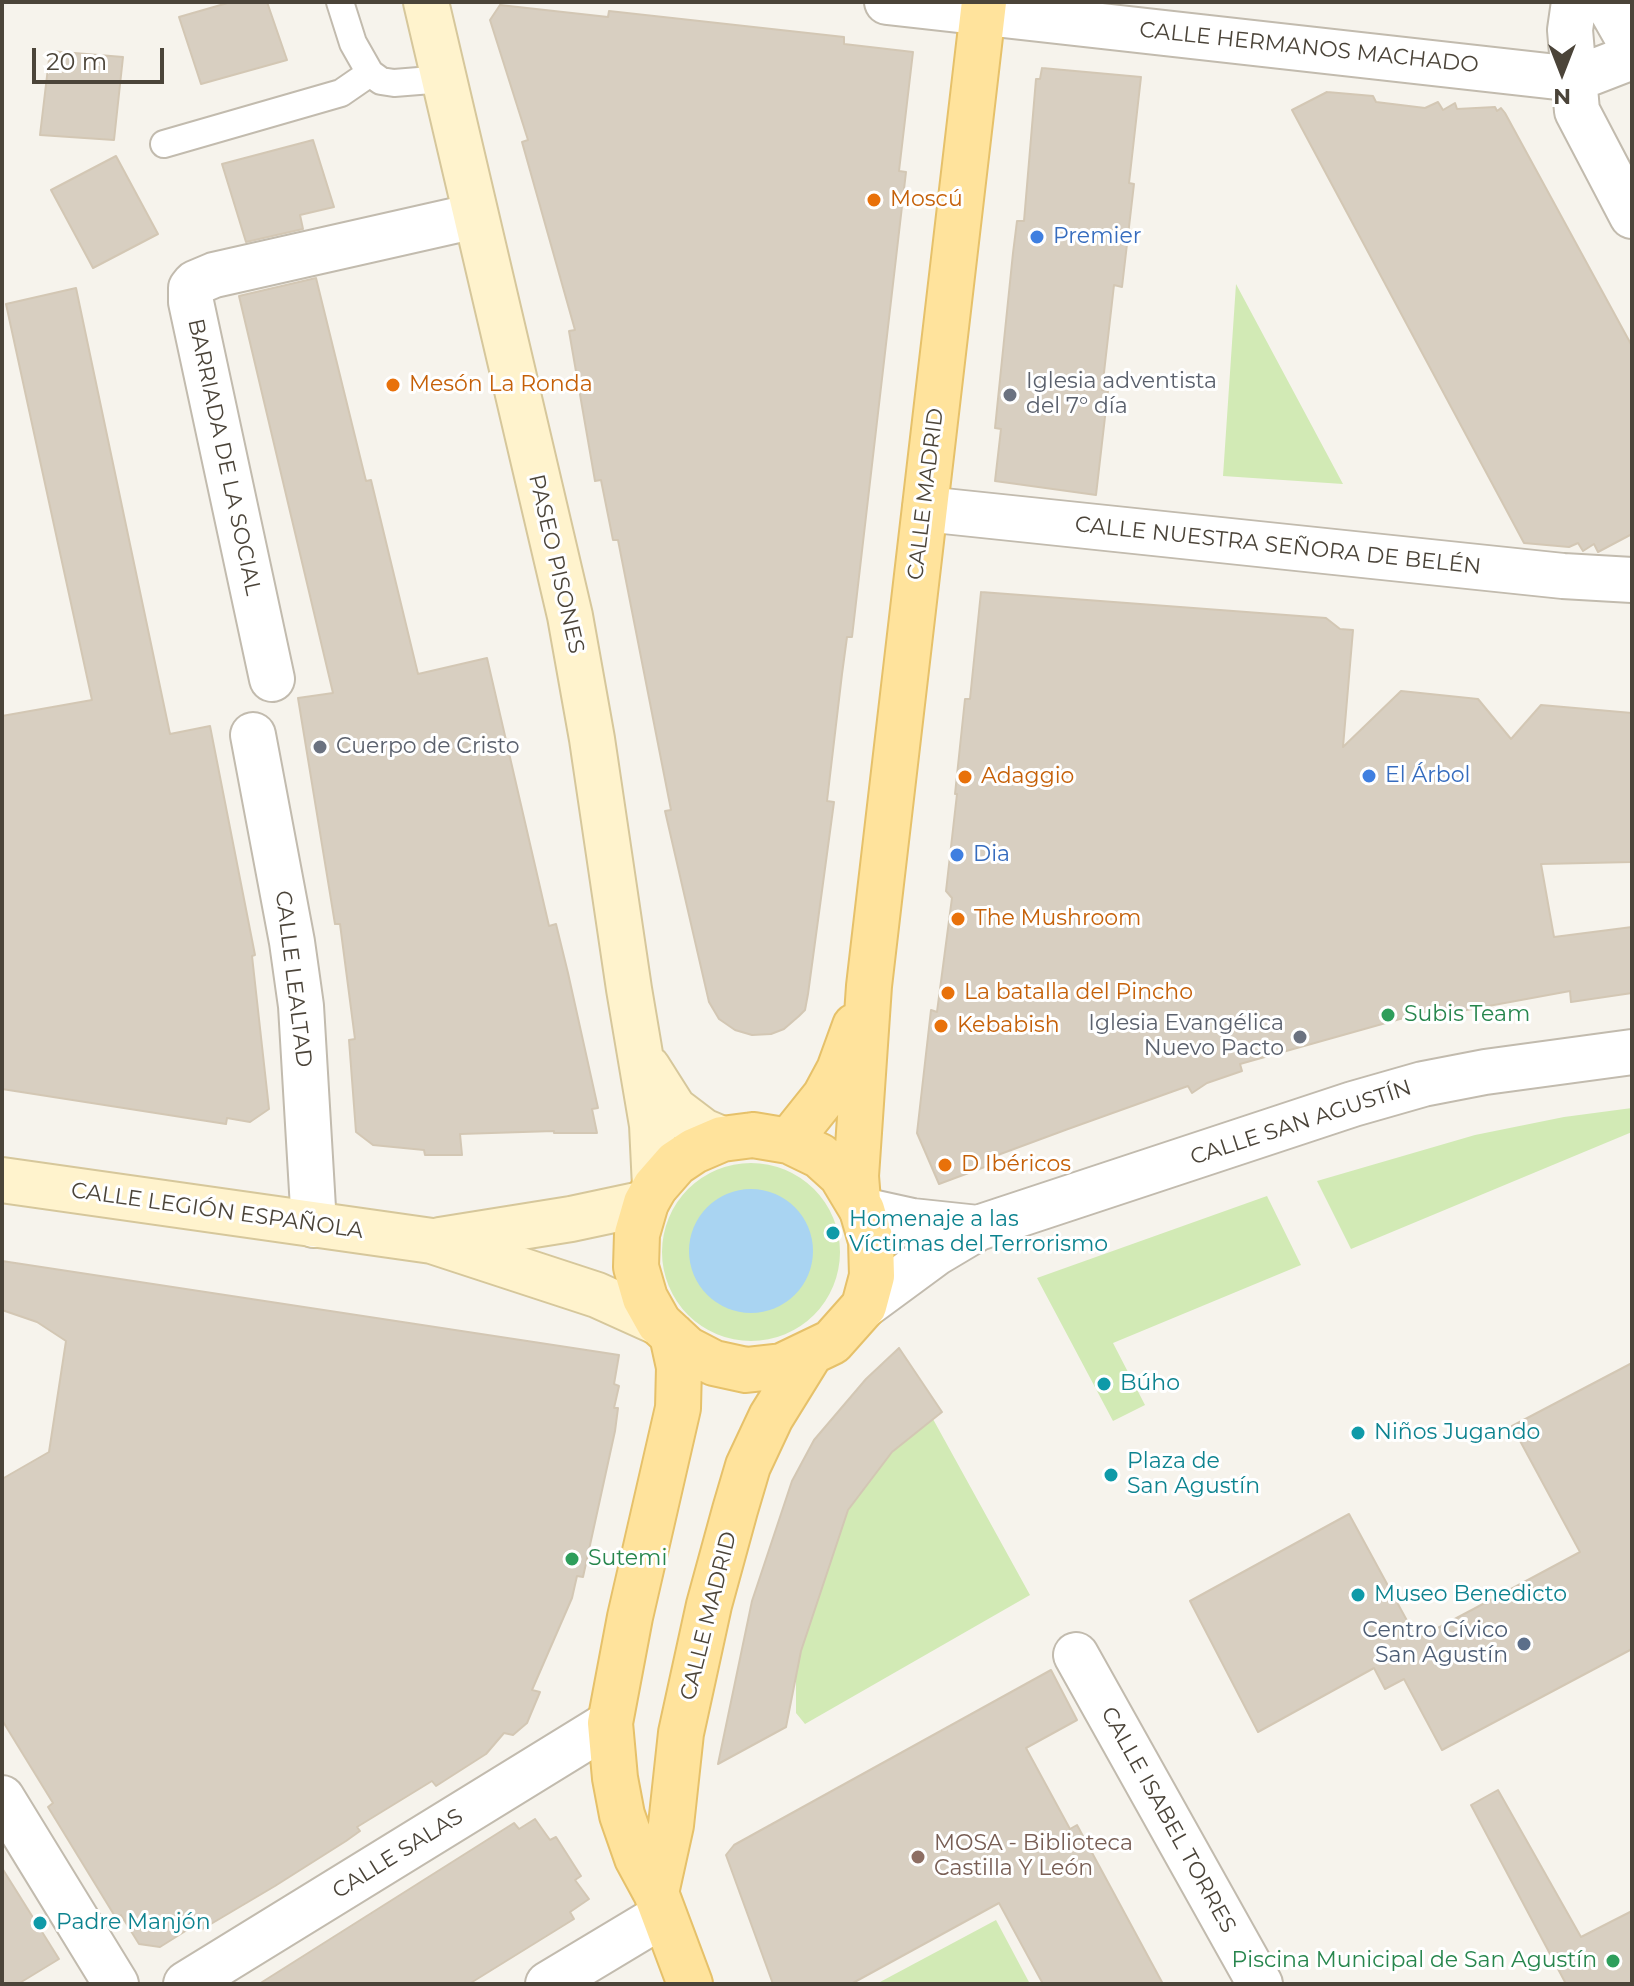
<!DOCTYPE html>
<meta charset="utf-8">
<style>
body{margin:0}
#map{position:relative;width:1634px;height:1986px;overflow:hidden;background:#f6f3ec;font-family:Montserrat,sans-serif}
canvas{display:block}
.frame{position:absolute;inset:0;border:4px solid #4b4439;pointer-events:none}
.north{position:absolute;left:1522px;top:32px;width:80px;height:80px;-webkit-text-stroke:6px #fff;paint-order:stroke;rotate:180deg;font-size:22px;font-weight:700;line-height:32px;text-align:center;color:#4b4439}
.north::after{content:'';display:block;margin:auto;width:28px;height:36px;background:#4b4439;clip-path:polygon(50% 0,100% 100%,50% 72%,0 100%)}
.scale{position:absolute;left:32px;top:48px;width:132px;height:36px;box-sizing:border-box;border:4px solid #4b4439;border-top:0;padding-left:10px;font-size:24px;line-height:28px;white-space:nowrap;color:#4b4439;-webkit-text-stroke:6px #fff;paint-order:stroke}
</style>
<div id="map">
<canvas width="1634" height="1986"></canvas>
<div class="frame"></div>
<div class="north">N</div>
<div class="scale">20 m</div>
</div>
<script>
const ctx = document.querySelector('canvas').getContext('2d');
ctx.lineJoin = 'round';
function fill(path, color) { ctx.fillStyle = color; ctx.fill(path, 'evenodd'); }
const toPath = rows => new Path2D(rows.map(r => 'M' + r).join(''));
function strokePath(path, color, width, dash) { ctx.strokeStyle = color; ctx.lineWidth = width; ctx.lineCap = dash ? 'butt' : 'round'; ctx.setLineDash(dash || []); ctx.stroke(path); }
function label(font, color, halo, rows, align = 'center') {
  ctx.font = font + ' Montserrat,sans-serif'; ctx.lineWidth = 6; ctx.setLineDash([]); ctx.textBaseline = 'middle'; ctx.strokeStyle = halo; ctx.fillStyle = color; for (const [text, x, y, turn = 0] of rows) {
    ctx.save(); ctx.translate(x, y); ctx.rotate((+turn || 0) * Math.PI / 180); ctx.textAlign = isNaN(turn) ? turn : align; if (halo) ctx.strokeText(text, 0, 0); ctx.fillText(text, 0, 0); ctx.restore();
  }
}
fill(toPath([
 [1236,284,1343,484,1223,476],
 [1632,1108,1632,1132,1351,1249,1317,1181,1475,1135,1564,1117],
 '662 1252a89 89 0 1 1 178 0a89 89 0 1 1-178 0Z',
 [1267,1196,1301,1265,1113,1343,1145,1405,1113,1421,1037,1278],
 [928,1410,1030,1595,805,1724,796,1713,796,1663,846,1493],
 [996,1920,1030,1984,881,1984,880,1982]
]), '#d2eab5');
fill(toPath([
 '689 1251a62 62 0 1 1 124 0a62 62 0 1 1-124 0Z'
]), '#a9d4f2');
const building = toPath([
 [231,2,267,2,287,60,201,84,179,17,231,2],
 [500,5,608,17,609,11,844,37,844,44,913,52,899,171,906,172,852,637,847,637,842,674,827,801,834,802,808,994,805,1010,799,1016,784,1029,771,1034,752,1035,735,1030,719,1019,709,1002,665,811,671,810,618,540,613,540,601,480,595,481,569,331,575,330,522,142,528,140,490,20,500,5],
 [50,51,123,57,114,140,40,135,50,51],
 [1042,68,1141,77,1129,183,1134,184,1122,287,1114,285,1102,390,1108,391,1096,495,995,481,1001,429,995,428,1013,253,1017,221,1024,221,1036,79,1040,79,1042,68],
 [1327,92,1373,96,1376,102,1425,108,1438,102,1443,110,1455,103,1457,109,1495,107,1497,111,1501,108,1505,113,1632,346,1632,534,1598,552,1594,544,1583,551,1578,543,1569,547,1524,543,1292,110,1327,92],
 [313,140,334,207,300,215,303,229,246,242,222,164,313,140],
 [116,156,158,234,93,268,51,190,116,156],
 [316,278,366,481,371,480,418,674,487,658,549,926,556,924,568,973,598,1108,592,1109,597,1133,554,1133,554,1131,460,1134,462,1155,425,1155,424,1150,373,1145,356,1132,349,1040,355,1039,340,924,335,924,298,698,333,693,239,296,316,278],
 [76,288,170,734,210,726,255,955,252,956,269,1109,250,1122,227,1118,226,1124,2,1089,2,716,92,700,6,304,76,288],
 [981,592,1326,618,1340,629,1353,630,1343,747,1401,691,1478,699,1511,739,1541,705,1632,713,1632,862,1541,864,1554,937,1632,927,1632,993,1571,1002,1570,991,1434,1016,1432,1010,1240,1064,1242,1071,1207,1083,1192,1093,1188,1086,1068,1129,987,1159,990,1165,939,1184,917,1133,931,1010,937,1012,952,898,946,891,957,794,955,794,965,699,970,699,981,592],
 [2,1261,619,1355,614,1384,619,1386,614,1408,618,1408,615,1431,583,1577,577,1576,572,1598,532,1690,540,1692,527,1723,513,1735,504,1733,486,1754,436,1786,432,1781,357,1827,360,1831,346,1841,275,1886,199,1931,195,1925,160,1947,139,1944,121,1915,116,1918,48,1807,53,1803,2,1720,2,1479,49,1452,66,1341,37,1322,2,1310,2,1261],
 [899,1348,942,1412,892,1452,848,1510,801,1651,786,1727,718,1764,752,1601,792,1481,814,1440,866,1379,899,1348],
 [1632,1363,1632,1649,1442,1750,1404,1679,1385,1689,1374,1668,1258,1732,1190,1601,1349,1514,1417,1639,1498,1596,1580,1552,1512,1426,1632,1363],
 [1051,1670,1077,1720,1026,1748,1070,1829,1077,1825,1163,1984,1043,1984,999,1903,851,1984,773,1984,726,1855,734,1845,1051,1670],
 [1498,1790,1581,1937,1632,1911,1632,1984,1566,1984,1471,1805,1498,1790],
 [535,1819,550,1840,556,1837,581,1876,575,1880,589,1899,570,1912,574,1919,469,1984,259,1984,514,1823,519,1829,535,1819],
 [2,1868,59,1959,18,1984,2,1984,2,1868]
]);
fill(building, '#d8cfc1');
strokePath(building, '#d3c7b4', 2);
const service = toPath([
 [340,2,353,43,370,73,381,81,394,83,444,79],
 [164,144,341,93,370,73]
]);
const minor = toPath([
 [887,2,1575,79,1632,57],
 [1574,2,1570,30,1577,111,1632,216],
 [1607,2,1632,46],
 [925,509,1563,576,1632,580],
 [272,679,191,302,191,288,195,283,214,275,475,216],
 [253,735,292,942,301,1006,314,1225],
 [1076,1655,1260,1984],
 [2,1798,116,1984],
 [186,1984,610,1723],
 [548,1984,663,1915]
]);
const tertiary = toPath([
 [862,1210,912,1221,978,1228],
 [864,1306,936,1253,978,1228,1353,1104,1423,1084,1485,1072,1632,1052]
]);
const secondary = toPath([
 [426,2,570,616,592,739,629,989,652,1125,655,1187],
 [648,1068,674,1109,703,1131,722,1139],
 [2,1180,432,1241,597,1295,659,1323],
 [440,1240,571,1219,646,1203]
]);
const primary = toPath([
 [753,1135,789,1141,820,1156,841,1175,862,1210,871,1241,872,1276,864,1306,832,1342,782,1366,746,1370,714,1363,687,1349,659,1323,645,1298,636,1267,637,1234,646,1203,655,1187,676,1163,694,1151,722,1139,753,1135],
 [789,1141,825,1096,839,1070,855,1026],
 [858,1201,856,1176,869,986,984,2],
 [672,1335,679,1367,678,1408,630,1617,610,1723,615,1778,622,1815,637,1858,656,1893,690,1984],
 [656,1893,671,1825,681,1733,709,1605,735,1510,748,1466,771,1417,810,1354]
]);
strokePath(service, '#c2bbae', 30);
strokePath(minor, '#c2bbae', 48);
strokePath(tertiary, '#c2bbae', 48);
strokePath(secondary, '#d6c79b', 48);
strokePath(primary, '#e6c16a', 48);
strokePath(service, '#fff', 26);
strokePath(minor, '#fff', 44);
strokePath(tertiary, '#fff', 44);
strokePath(secondary, '#fff3cd', 44);
strokePath(primary, '#ffe39c', 44);
for (const [x, y, r, color] of [
 [874,200,8,"#e8710a"],
 [1037,237,8,"#3f7fe0"],
 [393,385,8,"#e8710a"],
 [1010,395,8,"#6b7280"],
 [320,747,8,"#6b7280"],
 [1369,776,8,"#3f7fe0"],
 [965,777,8,"#e8710a"],
 [957,855,8,"#3f7fe0"],
 [958,919,8,"#e8710a"],
 [948,993,8,"#e8710a"],
 [1388,1015,8,"#2e9e5b"],
 [941,1026,8,"#e8710a"],
 [1300,1037,8,"#6b7280"],
 [945,1165,8,"#e8710a"],
 [833,1233,8,"#0f9aa8"],
 [1104,1384,8,"#0f9aa8"],
 [1358,1433,8,"#0f9aa8"],
 [1111,1475,8,"#0f9aa8"],
 [572,1559,8,"#2e9e5b"],
 [1358,1595,8,"#0f9aa8"],
 [1524,1644,8,"#5c6f8a"],
 [918,1857,8,"#8d6e63"],
 [40,1923,8,"#0f9aa8"],
 [1613,1961,8,"#2e9e5b"]
]) { const dot = new Path2D(); dot.arc(x, y, r, 0, 2 * Math.PI); ctx.fillStyle = color; ctx.fill(dot); strokePath(dot, '#fff', 3); }
label('22px', '#4b4439', '#fff', [
 ["CALLE HERMANOS MACHADO",1309,48,6],
 ["BARRIADA DE LA SOCIAL",224,457,78],
 ["CALLE MADRID",926,494,-83],
 ["CALLE NUESTRA SEÑORA DE BELÉN",1278,546,6],
 ["PASEO PISONES",556,564,77],
 ["CALLE LEALTAD",293,979,83],
 ["CALLE SAN AGUSTÍN",1301,1123,-18],
 ["CALLE LEGIÓN ESPAÑOLA",217,1211,8],
 ["CALLE MADRID",709,1616,-76],
 ["CALLE ISABEL TORRES",1168,1820,61],
 ["CALLE SALAS",398,1854,-32]
]);
label('22px', '#c56008', '#fff', [
 ["Moscú",890,200],
 ["Mesón La Ronda",409,385],
 ["Adaggio",981,777],
 ["The Mushroom",974,919],
 ["La batalla del Pincho",964,993],
 ["Kebabish",957,1026],
 ["D Ibéricos",961,1165]
], 'left');
label('22px', '#366cbe', '#fff', [
 ["Premier",1053,237],
 ["El Árbol",1385,776],
 ["Dia",973,855]
], 'left');
label('22px', '#5b616d', '#fff', [
 ["Iglesia adventista",1026,382],
 ["del 7° día",1026,407],
 ["Cuerpo de Cristo",336,747],
 ["Iglesia Evangélica",1284,1024,"right"],
 ["Nuevo Pacto",1284,1049,"right"]
], 'left');
label('22px', '#27864d', '#fff', [
 ["Subis Team",1404,1015],
 ["Sutemi",588,1559],
 ["Piscina Municipal de San Agustín",1597,1961,"right"]
], 'left');
label('22px', '#0d838f', '#fff', [
 ["Homenaje a las",849,1220],
 ["Víctimas del Terrorismo",849,1245],
 ["Búho",1120,1384],
 ["Niños Jugando",1374,1433],
 ["Plaza de",1127,1462],
 ["San Agustín",1127,1487],
 ["Museo Benedicto",1374,1595],
 ["Padre Manjón",56,1923]
], 'left');
label('22px', '#4e5e75', '#fff', [
 ["Centro Cívico",1508,1631],
 ["San Agustín",1508,1656]
], 'right');
label('22px', '#785e54', '#fff', [
 ["MOSA - Biblioteca",934,1844],
 ["Castilla Y León",934,1869]
], 'left');
</script>
